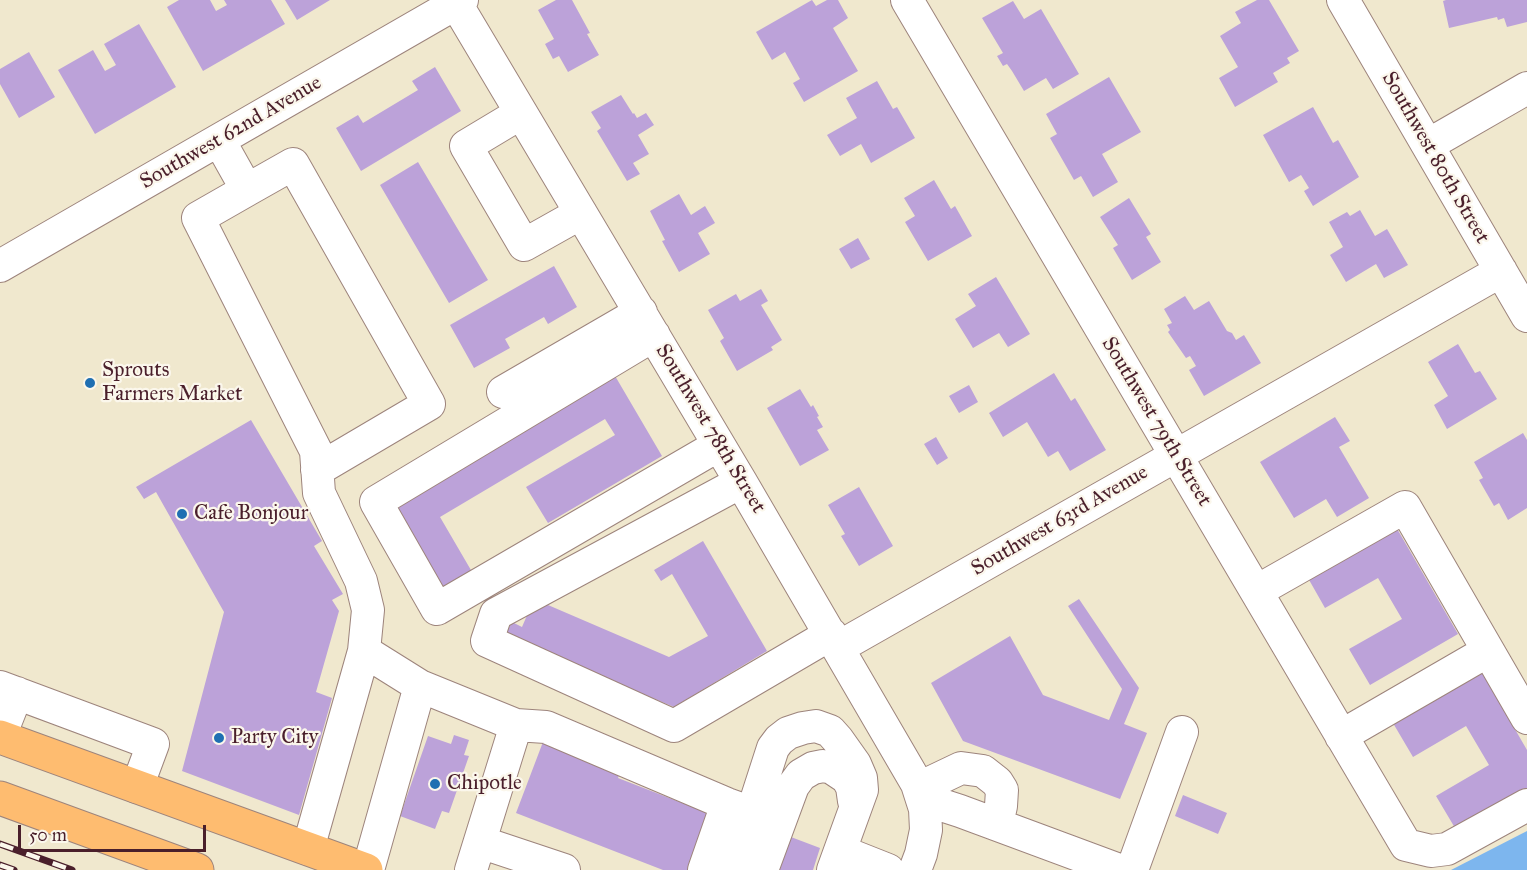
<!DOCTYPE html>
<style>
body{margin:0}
#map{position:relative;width:1527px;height:870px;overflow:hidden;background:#f0e8ce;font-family:"IM FELL Great Primer",serif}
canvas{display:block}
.scale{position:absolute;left:18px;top:825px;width:188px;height:27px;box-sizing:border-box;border:3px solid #4a1f2b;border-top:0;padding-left:8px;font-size:18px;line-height:21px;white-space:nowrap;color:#4a1f2b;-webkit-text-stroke:4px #fbf7ec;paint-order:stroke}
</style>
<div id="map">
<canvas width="1527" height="870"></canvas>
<div class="scale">50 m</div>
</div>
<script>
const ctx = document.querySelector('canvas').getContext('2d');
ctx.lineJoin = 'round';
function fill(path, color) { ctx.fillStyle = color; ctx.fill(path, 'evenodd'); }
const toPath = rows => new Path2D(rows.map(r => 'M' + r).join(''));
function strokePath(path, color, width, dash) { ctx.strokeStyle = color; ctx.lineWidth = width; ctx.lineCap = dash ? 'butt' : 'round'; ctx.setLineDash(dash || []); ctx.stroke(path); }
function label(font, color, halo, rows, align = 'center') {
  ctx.font = font + ' "IM FELL Great Primer",serif'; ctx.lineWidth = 4.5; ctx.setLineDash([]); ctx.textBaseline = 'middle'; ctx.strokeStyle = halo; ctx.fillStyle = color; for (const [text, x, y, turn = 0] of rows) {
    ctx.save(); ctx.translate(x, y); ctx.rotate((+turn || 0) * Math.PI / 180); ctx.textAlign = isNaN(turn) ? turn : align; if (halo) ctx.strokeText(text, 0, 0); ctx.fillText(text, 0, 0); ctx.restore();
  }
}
fill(toPath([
 [1527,831,1527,870,1451,870]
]), '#7db6ee');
fill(toPath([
 [179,0,210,0,216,11,227,5,224,0,271,0,285,24,203,71,167,7],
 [285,0,330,0,297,20],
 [556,0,572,0,590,33,587,34,599,55,568,72,559,56,553,59,545,44,554,39,538,10],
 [812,0,816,6,827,0,838,0,848,18,833,28,858,71,804,102,793,83,800,79,785,52,772,60,756,32],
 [1257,0,1269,0,1299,51,1287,58,1290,63,1273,73,1278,82,1235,107,1219,78,1238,67,1220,36,1241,23,1235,12],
 [1446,0,1527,0,1527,22,1507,27,1504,18,1498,20,1497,17,1449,28,1443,1],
 [1013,1,1024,19,1041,9,1079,74,1053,89,1046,78,1024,91,1012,71,1007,64,1003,66,997,56,1003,53,982,18],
 [139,24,176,87,95,134,58,70,93,50,105,71,116,65,104,44],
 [29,52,55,97,19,118,0,84,0,69],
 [435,67,461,111,361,171,336,128,358,115,363,123,418,90,412,81],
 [1109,77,1141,132,1102,154,1118,182,1093,197,1081,176,1074,180,1050,138,1057,134,1046,114],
 [877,81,893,109,897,107,915,138,871,163,861,144,840,156,827,135,857,118,846,98],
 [621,95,633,114,634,113,637,118,646,113,654,125,638,135,649,154,633,163,640,174,627,181,597,131,601,128,591,112],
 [1313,107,1333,143,1338,140,1359,177,1313,206,1304,191,1309,188,1301,175,1289,182,1263,135],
 [418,162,488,280,449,303,380,185],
 [934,180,951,209,955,206,972,236,928,261,905,222,915,216,904,198],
 [679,194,691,215,705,206,715,223,698,233,710,254,679,272,662,241,665,240,650,211],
 [1129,198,1151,234,1146,237,1161,262,1132,280,1113,248,1118,245,1100,217],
 [1360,210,1375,236,1387,229,1408,265,1384,278,1376,264,1346,282,1330,255,1343,247,1329,222,1347,212,1350,216],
 [858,238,870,259,851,269,839,249],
 [554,266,577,307,548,324,544,317,505,339,510,348,474,368,450,325],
 [996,277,1030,334,1008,347,999,333,973,348,955,319,976,306,968,294],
 [761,289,768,301,761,305,782,340,771,347,773,350,737,371,720,341,724,338,708,310,736,294,740,301],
 [1185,296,1194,310,1209,301,1227,331,1232,333,1236,340,1244,335,1261,363,1204,396,1189,370,1196,366,1190,356,1186,358,1168,332,1170,330,1167,325,1172,323,1164,309],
 [1458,344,1475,373,1480,371,1497,399,1447,429,1434,405,1448,396,1428,362],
 [611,369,662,456,548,523,526,487,615,435,605,419,440,517,475,577,441,597,389,500],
 [1054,373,1071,401,1075,398,1106,450,1070,471,1058,451,1048,457,1027,422,1003,437,989,413],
 [969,385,978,402,959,413,949,396],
 [800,389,811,407,813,405,819,416,817,417,823,427,817,430,829,450,800,466,767,408],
 [1335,417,1350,441,1339,447,1369,498,1337,517,1326,499,1294,518,1260,462],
 [251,420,322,541,314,546,343,594,332,600,339,611,316,692,332,698,299,815,182,771,224,612,156,492,144,499,136,487],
 [1523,433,1527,440,1527,508,1508,520,1499,503,1494,506,1479,480,1483,478,1474,462],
 [936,437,948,458,937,465,924,444],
 [859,487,893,546,859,566,841,536,845,534,828,505],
 [1392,520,1458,634,1370,685,1349,649,1402,619,1378,578,1325,608,1304,571],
 [703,541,767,651,674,707,504,636,512,622,522,627,534,599,669,657,708,636,672,574,661,581,654,570],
 [1079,599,1139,688,1124,724,1147,733,1120,799,963,741,931,683,1010,636,1043,695,1109,720,1122,689,1068,606],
 [1479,667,1527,750,1527,793,1458,833,1436,796,1489,765,1466,726,1413,757,1390,718],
 [546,734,623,764,618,778,713,815,714,870,663,870,516,813],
 [454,735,469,740,464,755,469,756,449,813,442,811,435,829,400,816,428,736,451,744],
 [1183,795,1227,813,1218,834,1175,816],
 [783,834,820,848,813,870,770,870]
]), '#bca2d9');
const minor = toPath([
 [454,0,741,482,917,784,925,809,926,830,921,854,915,870],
 [907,0,1406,845,1431,851,1447,849,1527,805],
 [1343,0,1527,316],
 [521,113,466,146,524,245,581,213],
 [219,140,247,190,198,218,316,451,319,493,361,581,368,610,364,651,420,686],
 [1428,145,1527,88],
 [247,190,293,164,429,404,317,470],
 [0,266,462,0],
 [654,335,376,502,437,609,719,445],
 [503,392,641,312],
 [741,482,496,614,487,641,674,726,831,634],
 [1257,591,1405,507,1527,718],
 [839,647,1501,271],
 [0,687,153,744,137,787],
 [516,725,546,727,727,804,752,813,729,870],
 [0,736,17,693],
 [1341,736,1488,651],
 [919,788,961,768,983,771,997,782,1002,790,1001,806,997,824],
 [923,799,960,811,1119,870],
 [752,813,773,748,779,740,788,733,803,728,816,726,830,731,838,740,855,764,861,778,862,790,833,870],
 [480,842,564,870],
 [308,849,364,651],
 [840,851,888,870],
 [368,870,420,686,516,725,471,870],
 [704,870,727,804],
 [762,870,793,786,801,775,813,768,823,766,832,768,847,778,852,787,854,801],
 [1132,870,1182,732]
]);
const highway = toPath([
 [0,737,366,870],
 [0,798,197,870]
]);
strokePath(minor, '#9d847c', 34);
strokePath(highway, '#9d847c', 35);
strokePath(minor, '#fff', 32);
strokePath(highway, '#febc70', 33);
const rail = toPath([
 [0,844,72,870],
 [0,865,14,870]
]);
strokePath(rail, '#4a1f2b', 7);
strokePath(rail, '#fbf7ec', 4.5, [14]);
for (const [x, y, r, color] of [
 [90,383,6,"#1f6fb2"],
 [182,514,6,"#1f6fb2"],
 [219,738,6,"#1f6fb2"],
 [435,784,6,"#1f6fb2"]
]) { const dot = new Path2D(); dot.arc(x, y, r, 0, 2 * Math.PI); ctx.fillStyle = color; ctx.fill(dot); strokePath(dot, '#fbf7ec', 2); }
label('21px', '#4a1f2b', '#fbf7ec', [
 ["Southwest 62nd Avenue",231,133,-30],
 ["Southwest 80th Street",1435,158,60],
 ["Southwest 79th Street",1156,422,59],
 ["Southwest 78th Street",710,429,59],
 ["Southwest 63rd Avenue",1060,521,-30]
]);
label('21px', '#4a1f2b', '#fbf7ec', [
 ["Sprouts",102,371],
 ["Farmers Market",102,395],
 ["Cafe Bonjour",194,514],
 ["Party City",231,738],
 ["Chipotle",447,784]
], 'left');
</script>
